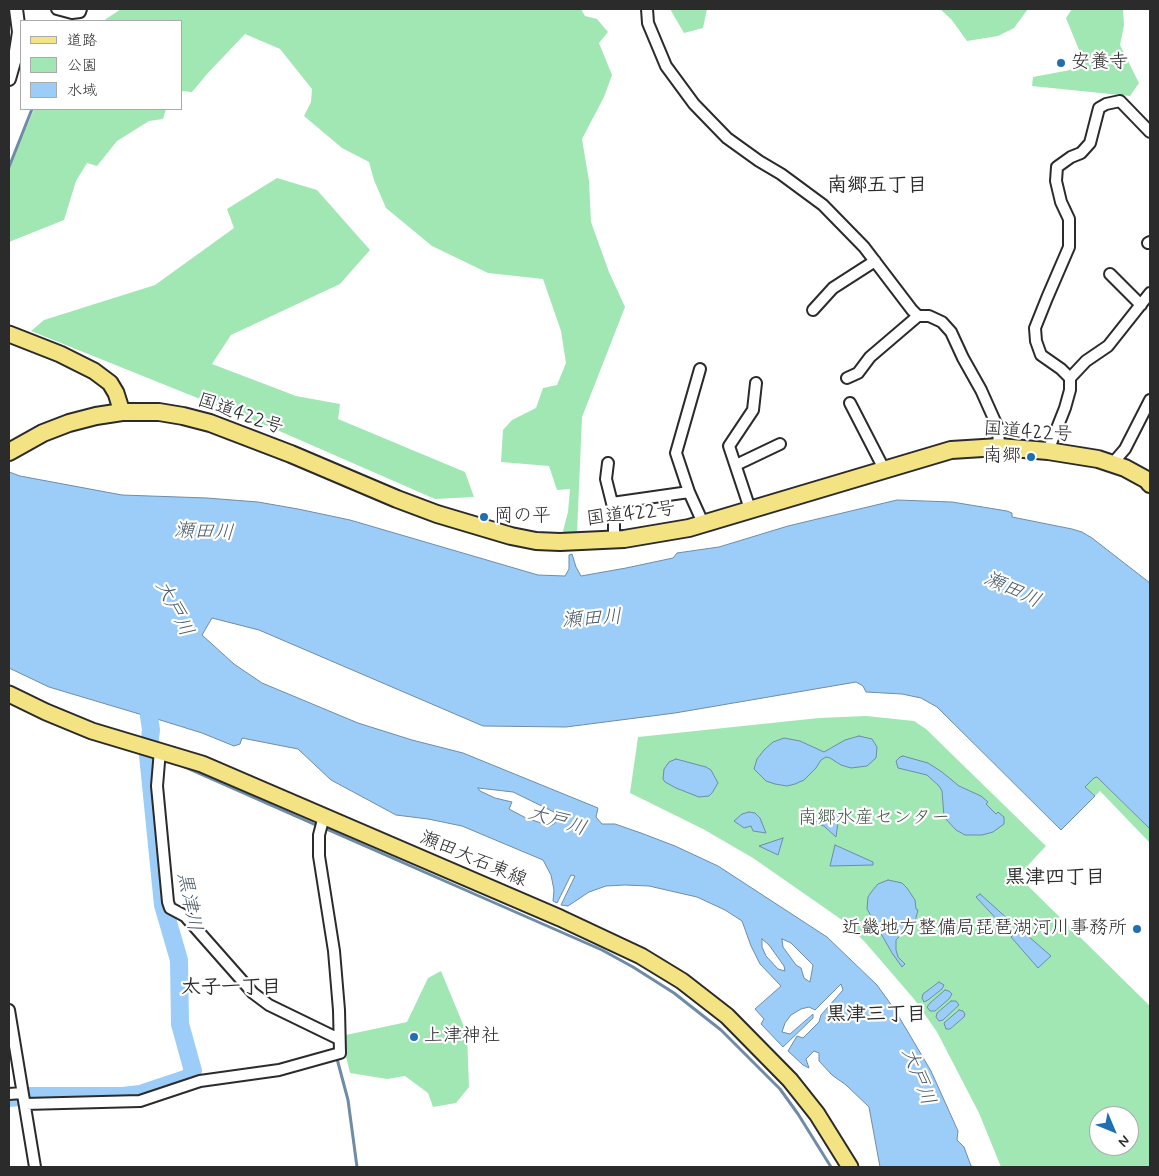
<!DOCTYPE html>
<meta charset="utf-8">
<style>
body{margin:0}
#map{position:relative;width:1159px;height:1176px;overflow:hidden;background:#fff;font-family:Mynerve,"Klee One",sans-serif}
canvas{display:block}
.frame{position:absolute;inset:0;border:10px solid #2b2b2b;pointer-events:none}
.legend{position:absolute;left:20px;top:20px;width:162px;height:90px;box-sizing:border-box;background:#fff;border:1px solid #aaa;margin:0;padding:6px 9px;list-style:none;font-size:15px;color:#2b2b2b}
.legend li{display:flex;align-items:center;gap:10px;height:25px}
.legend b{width:25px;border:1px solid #aaa}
.north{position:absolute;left:1089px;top:1106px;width:50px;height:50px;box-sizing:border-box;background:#fff;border:1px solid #aaa;border-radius:50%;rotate:135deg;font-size:14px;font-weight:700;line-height:20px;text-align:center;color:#2b2b2b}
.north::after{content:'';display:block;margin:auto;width:18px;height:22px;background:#1f6fb2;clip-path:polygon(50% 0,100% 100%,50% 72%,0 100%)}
</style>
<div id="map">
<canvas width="1159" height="1176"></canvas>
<div class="frame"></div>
<ul class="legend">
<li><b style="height:6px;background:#f4e382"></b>道路</li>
<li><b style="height:14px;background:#a1e7b4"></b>公園</li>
<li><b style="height:14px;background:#9bcdf8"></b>水域</li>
</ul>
<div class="north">N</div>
</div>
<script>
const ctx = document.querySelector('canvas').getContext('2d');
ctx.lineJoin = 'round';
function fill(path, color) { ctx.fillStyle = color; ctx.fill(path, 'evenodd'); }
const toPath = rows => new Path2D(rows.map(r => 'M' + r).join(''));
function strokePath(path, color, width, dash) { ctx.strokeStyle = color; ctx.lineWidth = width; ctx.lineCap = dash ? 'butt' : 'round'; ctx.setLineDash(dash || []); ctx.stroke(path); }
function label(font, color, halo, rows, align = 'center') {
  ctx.font = font + ' Mynerve,"Klee One",sans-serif'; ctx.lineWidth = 4.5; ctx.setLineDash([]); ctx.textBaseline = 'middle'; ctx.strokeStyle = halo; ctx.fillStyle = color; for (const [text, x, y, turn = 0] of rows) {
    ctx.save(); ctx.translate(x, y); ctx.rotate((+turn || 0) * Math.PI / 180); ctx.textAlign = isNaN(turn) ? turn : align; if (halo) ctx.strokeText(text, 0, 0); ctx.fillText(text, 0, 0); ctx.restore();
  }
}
fill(toPath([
 [121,9,581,9,585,16,597,19,608,32,599,43,612,75,604,97,582,139,589,181,591,222,609,272,625,307,582,417,577,534,567,536,563,531,568,512,570,489,557,490,549,466,501,462,503,430,512,420,536,408,543,388,557,385,566,363,561,331,543,279,488,273,432,246,386,208,374,180,369,162,342,148,304,116,311,102,312,89,280,49,245,34,207,74,192,92,181,91,181,21,103,21],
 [670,9,707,9,703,28,684,33],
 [940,9,1028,9,1014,28,998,36,967,41,951,19],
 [1072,9,1123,9,1124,25,1120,45,1139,83,1130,96,1032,86,1033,77,1086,67,1066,18],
 [34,109,166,109,163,119,149,121,117,141,97,166,87,163,76,181,64,220,9,242,9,169],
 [277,178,317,190,370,250,340,284,231,335,212,364,296,396,340,404,338,419,465,472,474,497,435,499,277,430,31,331,44,320,155,285,234,228,227,209],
 [866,716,914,721,926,729,1046,846,1018,876,1150,1006,1150,1167,1001,1167,979,1113,937,1032,914,999,864,941,842,920,753,858,703,829,630,793,638,737,819,718],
 [1099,1116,1129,1116,1129,1146,1099,1146],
 [1097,777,1150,829,1150,843,1100,791,1095,796,1085,787,1094,778],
 [441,971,467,1034,469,1087,456,1103,433,1107,428,1093,405,1076,387,1079,350,1073,341,1036,407,1022,428,978]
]), '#a1e7b4');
const water = toPath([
 [9,472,20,476,122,495,207,498,258,502,298,509,350,520,538,575,565,576,569,569,569,555,572,554,576,567,581,576,626,568,673,558,677,553,719,547,788,526,897,500,952,502,1007,511,1012,513,1012,517,1072,529,1082,532,1092,538,1150,583,1150,829,1097,777,1094,778,1085,787,1095,796,1061,830,937,707,921,698,902,694,866,692,863,686,856,682,675,713,566,727,483,726,259,630,212,618,202,635,234,664,262,683,358,723,412,740,463,753,598,808,596,817,602,824,615,824,641,833,675,846,718,866,827,937,877,985,895,1010,931,1071,958,1131,957,1140,964,1147,971,1166,976,1167,880,1167,869,1107,846,1085,832,1075,819,1061,819,1053,814,1051,806,1059,809,1068,803,1065,788,1051,797,1036,803,1038,819,1022,821,1015,843,990,841,984,815,1010,809,1007,801,1009,791,1015,785,1023,782,1032,790,1034,813,1014,813,1018,783,1047,761,1024,764,1019,755,1009,781,986,760,964,751,946,742,921,725,910,697,897,649,886,625,885,606,886,589,892,568,906,561,905,575,876,571,875,557,903,553,901,554,890,551,875,543,860,462,826,428,819,396,815,331,780,298,749,242,738,240,744,234,746,202,733,157,719,151,739,146,737,146,716,49,687,9,668,9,472],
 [478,788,513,792,554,812,557,818,555,823,550,826,526,818,509,809,512,802,495,798,480,791,478,788],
 [762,939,769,945,784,966,785,971,778,969,766,956,762,947,762,939],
 [782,939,791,943,813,965,810,982,804,978,801,968,796,965,783,947,782,939],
 [859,736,872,739,877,747,876,758,867,766,851,768,841,765,830,758,826,757,821,760,816,768,804,780,795,784,787,786,775,784,766,781,754,769,757,759,764,750,773,742,784,738,800,741,824,752,845,740,859,736],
 [903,756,928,763,942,772,959,786,981,796,988,802,986,804,996,814,998,812,1004,817,1004,824,993,832,982,835,965,835,956,830,944,817,942,791,939,786,927,775,898,768,896,761,900,757,903,756],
 [676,759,706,767,711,770,718,783,712,793,709,796,699,797,676,788,665,782,663,779,664,769,669,762,676,759],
 [749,812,755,813,760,818,766,833,753,831,751,826,744,828,734,821,742,814,749,812],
 [836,812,838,812,839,815,836,837,824,826,816,824,816,821,836,812],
 [783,838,778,855,759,846,783,838],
 [835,845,873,862,873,865,830,866,835,845],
 [888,880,902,883,907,888,915,900,916,909,918,910,914,925,911,924,896,940,896,950,898,957,905,964,902,967,892,953,867,909,868,897,872,891,878,884,888,880],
 [980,894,1009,920,1003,926,976,897,980,894],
 [1020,929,1051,956,1038,968,1011,937,1020,929],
 [939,982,944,985,942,989,928,1000,924,1002,922,998,923,994,939,982],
 [945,990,949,991,952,994,949,999,935,1011,930,1011,927,1007,930,1003,945,990],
 [951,1001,956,1001,959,1005,943,1020,939,1021,936,1017,937,1013,951,1001],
 [959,1010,963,1011,965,1014,964,1017,950,1029,946,1029,944,1023,959,1010]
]);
fill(water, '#9bcdf8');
strokePath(water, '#6e8ca6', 1);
strokePath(toPath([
 [9,167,32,109],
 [180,765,318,826],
 [324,828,602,950,633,967,674,993,721,1030,780,1089,798,1114,831,1167],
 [336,1055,348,1100,357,1167]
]), '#6e8ca6', 3);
strokePath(toPath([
 [9,1098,28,1096,123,1096,140,1094,188,1078,193,1071,180,1024,179,960,163,905,148,755,151,730,149,716]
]), '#9bcdf8', 18);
const minor = toPath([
 [57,9,72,13,80,12,81,9],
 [647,9,648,23,666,66,694,104,727,138,759,161,781,174,823,205,864,247,912,310,918,316,929,316,942,322,951,332,963,358,981,390,998,428,999,447],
 [1148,243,1150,242],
 [1110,274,1141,305],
 [813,310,833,288,875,261],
 [700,369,676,453,689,492,703,523],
 [847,378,858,373,870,357,918,316],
 [1070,378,1061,369,1041,355,1036,341,1035,328,1047,298,1069,247,1069,219,1061,202,1056,181,1057,167,1071,157,1081,153,1090,143,1099,108,1106,104,1120,101,1150,132],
 [850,403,884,469],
 [1048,451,1065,408,1070,390,1070,378,1086,361,1108,346,1150,293],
 [608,463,606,479,614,511,614,540],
 [1112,464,1125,449,1150,400],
 [736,465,780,444],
 [612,503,689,492],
 [750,509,729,446,753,410,756,383],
 [160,750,157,786,168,902,170,908,185,916,253,993,269,1005,339,1039],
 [9,1010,35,1167],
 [9,1094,22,1093],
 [25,1104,140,1101,200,1081,279,1070,340,1053,339,1010,334,951,319,856,319,835,324,816]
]);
const tertiary = toPath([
 [9,79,15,58,19,32,16,9]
]);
const primary = toPath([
 [9,334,60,354,94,371,110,383,116,393,122,412],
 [9,694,46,712,92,731,202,764,560,918,641,956,682,981,727,1016,790,1080,817,1114,850,1167]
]);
const trunk = toPath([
 [9,452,43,433,69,423,96,416,122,412,159,412,183,416,210,423,291,454,397,499,437,514,511,536,536,541,560,542,624,539,689,528,951,450,999,447,1048,451,1098,459,1125,468,1147,480,1150,484]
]);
strokePath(minor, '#2b2b2b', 14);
strokePath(tertiary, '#2b2b2b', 16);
strokePath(primary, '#2b2b2b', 19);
strokePath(trunk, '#2b2b2b', 20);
strokePath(minor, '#fff', 10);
strokePath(tertiary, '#fff', 12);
strokePath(primary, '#f4e382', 15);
strokePath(trunk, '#f4e382', 16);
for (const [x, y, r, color] of [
 [1061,63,5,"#1f6fb2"],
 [1031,457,5,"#1f6fb2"],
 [484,517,5,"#1f6fb2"],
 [1137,929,5,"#1f6fb2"],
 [414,1037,5,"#1f6fb2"]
]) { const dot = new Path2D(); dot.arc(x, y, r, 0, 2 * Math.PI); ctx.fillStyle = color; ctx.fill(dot); strokePath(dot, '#fff', 2); }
label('19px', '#2b2b2b', '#fff', [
 ["安養寺",1071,63],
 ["南郷",1021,457,"right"],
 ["岡の平",494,517],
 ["近畿地方整備局琵琶湖河川事務所",1127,929,"right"],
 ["上津神社",424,1037]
], 'left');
label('19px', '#2b2b2b', '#fff', [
 ["国道422号",240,415,19],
 ["国道422号",1028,433,4],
 ["国道422号",631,515,-7],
 ["瀬田大石東線",473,860,23]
]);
label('19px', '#485a4d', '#fff', [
 ["南郷水産センター",874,819]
]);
label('bold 20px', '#2b2b2b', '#fff', [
 ["南郷五丁目",877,187],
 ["黒津四丁目",1055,879],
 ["太子一丁目",231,989],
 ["黒津三丁目",876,1016]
]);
label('italic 20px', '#4d5c68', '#fff', [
 ["瀬田川",204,533,3],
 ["瀬田川",1012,591,25],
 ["大戸川",173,609,63],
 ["瀬田川",592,620,-4],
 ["大戸川",557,822,17],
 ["黒津川",188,902,79],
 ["大戸川",917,1077,69]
]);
</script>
